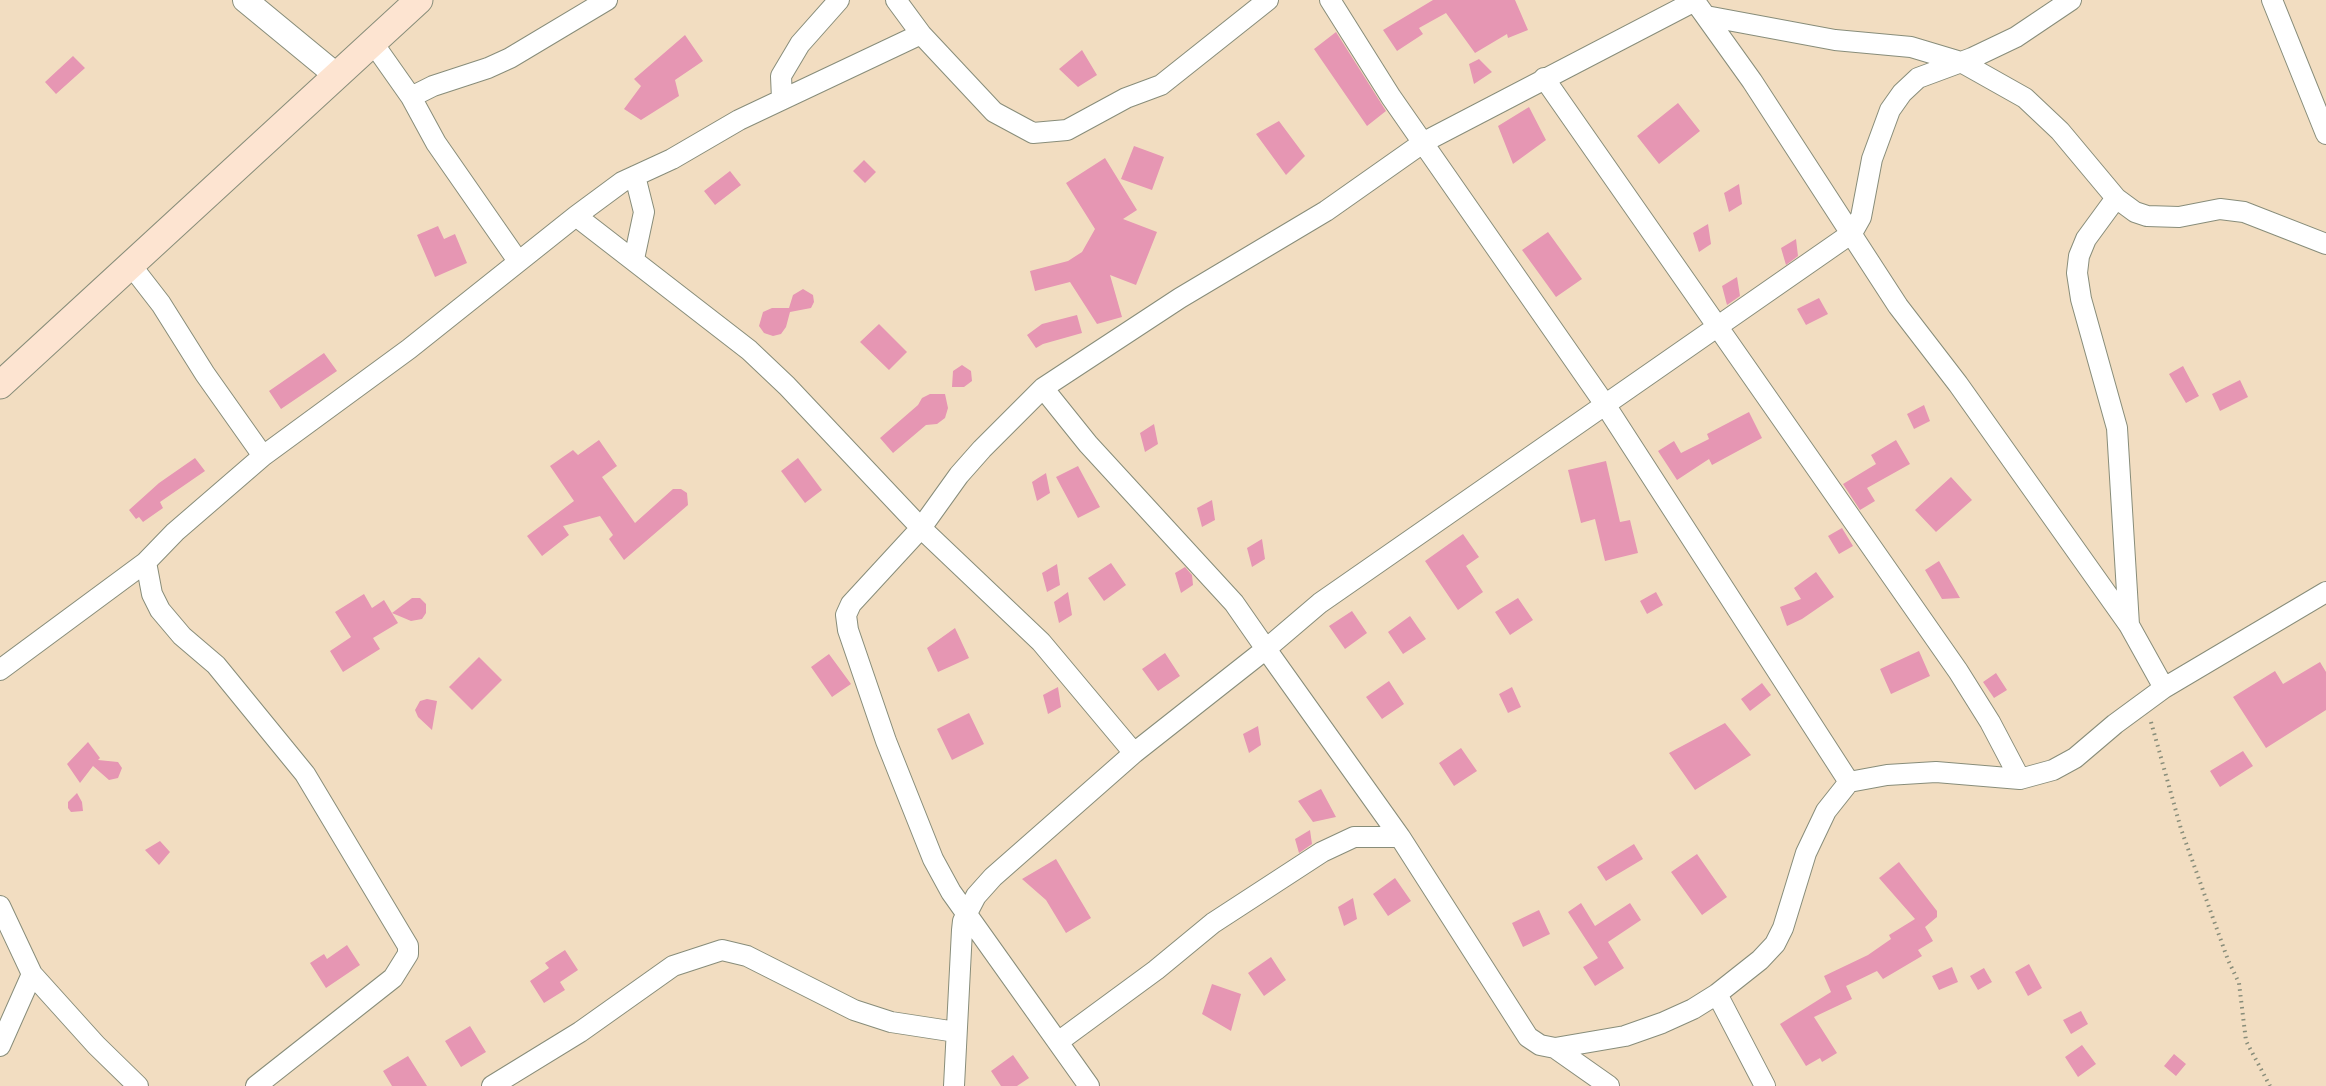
<!DOCTYPE html>
<style>
body{margin:0}
canvas{display:block;background:#f2ddc1}
</style>
<canvas width="2326" height="1086"></canvas>
<script>
const ctx = document.querySelector('canvas').getContext('2d');
ctx.lineJoin = 'round';
function fill(path, color) { ctx.fillStyle = color; ctx.fill(path, 'evenodd'); }
const toPath = rows => new Path2D(rows.map(r => 'M' + r).join(''));
function strokePath(path, color, width, dash) { ctx.strokeStyle = color; ctx.lineWidth = width; ctx.lineCap = dash ? 'butt' : 'round'; ctx.setLineDash(dash || []); ctx.stroke(path); }
fill(toPath([
 [1433,0,1515,0,1528,30,1508,38,1507,34,1475,53,1446,13,1419,28,1423,34,1397,51,1383,30],
 [1336,32,1386,111,1367,126,1314,49],
 [685,35,703,61,675,80,679,96,641,120,624,109,641,86,634,79],
 [1082,50,1097,75,1078,87,1059,69],
 [73,56,85,68,56,94,45,82],
 [1479,59,1492,72,1474,84,1469,64],
 [1678,103,1700,131,1659,164,1637,136],
 [1529,107,1546,140,1513,164,1498,126],
 [1279,121,1305,156,1286,175,1256,134],
 [1134,146,1164,157,1152,190,1121,179],
 [1105,158,1137,210,1123,219,1157,232,1136,285,1110,275,1122,317,1097,324,1070,282,1035,291,1030,271,1068,261,1082,252,1095,229,1066,183],
 [864,160,876,172,865,183,853,171],
 [730,171,741,185,715,205,704,191],
 [1739,184,1742,204,1729,212,1724,193],
 [1708,224,1711,244,1699,252,1693,233],
 [438,226,444,239,455,234,467,263,435,277,417,235],
 [1548,232,1582,279,1556,297,1522,250],
 [1796,239,1798,256,1786,265,1781,248],
 [1737,277,1740,296,1727,305,1722,286],
 [803,289,813,295,814,302,811,308,790,312,786,327,781,334,773,336,764,333,759,326,763,312,772,308,789,308,793,295],
 [1819,298,1828,314,1806,325,1797,309],
 [1077,315,1082,333,1043,344,1036,348,1027,335,1042,324],
 [879,324,907,352,889,370,860,342],
 [324,353,337,371,281,409,269,391],
 [962,365,971,371,972,381,964,387,952,387,953,371],
 [2183,366,2199,396,2186,403,2169,374],
 [2240,380,2248,397,2220,411,2212,394],
 [930,394,945,394,948,408,945,418,937,424,926,425,893,453,880,438,918,405,922,398],
 [1924,405,1930,421,1914,429,1907,414],
 [1749,412,1762,438,1712,465,1709,459,1677,480,1658,451,1674,441,1681,453,1709,439,1707,434],
 [1154,424,1158,444,1145,452,1140,433],
 [599,440,617,466,602,477,635,523,673,489,681,489,687,493,688,505,624,560,609,539,613,535,600,516,563,526,569,535,542,556,527,536,574,501,550,466,573,450,578,455],
 [1896,440,1910,464,1867,488,1875,501,1860,510,1843,484,1876,464,1871,455],
 [195,458,205,471,160,502,163,508,143,522,139,517,136,519,129,510,159,483],
 [798,458,822,490,805,503,781,471],
 [1606,461,1620,522,1630,520,1638,553,1605,561,1595,519,1581,523,1568,470],
 [1078,466,1100,507,1078,518,1056,477],
 [1046,473,1050,493,1037,501,1032,482],
 [1951,477,1972,500,1936,532,1915,510],
 [1212,500,1215,520,1202,527,1197,508],
 [1842,528,1853,546,1839,554,1828,536],
 [1463,534,1479,557,1466,566,1483,592,1458,610,1425,561],
 [1262,539,1265,559,1252,567,1247,548],
 [1939,561,1960,598,1942,599,1925,570],
 [1111,563,1126,585,1104,601,1088,578],
 [1057,564,1060,585,1047,592,1042,573],
 [1185,567,1192,575,1193,585,1181,593,1175,573],
 [1816,572,1834,597,1802,619,1787,626,1780,607,1801,599,1794,588],
 [1068,592,1072,615,1059,623,1054,602],
 [1656,592,1663,605,1647,614,1640,601],
 [364,594,372,608,384,600,398,623,373,638,380,649,343,672,330,651,351,637,335,612],
 [412,598,420,598,426,604,426,613,422,619,411,621,392,613],
 [1518,598,1533,620,1510,635,1495,612],
 [1352,611,1367,633,1345,649,1329,626],
 [1410,616,1426,639,1403,654,1388,632],
 [955,628,969,658,938,672,927,648],
 [1919,651,1930,676,1891,694,1880,669],
 [1165,653,1180,676,1158,691,1142,669],
 [829,654,851,684,832,697,811,667],
 [479,657,502,680,472,710,449,687],
 [2320,662,2326,672,2326,710,2266,748,2233,697,2275,671,2283,684],
 [1996,673,2007,690,1994,698,1983,682],
 [1389,681,1404,704,1382,719,1366,697],
 [1762,683,1771,695,1750,711,1741,699],
 [1058,687,1061,707,1048,714,1043,695],
 [1512,687,1521,707,1508,713,1499,694],
 [427,699,437,701,432,730,418,717,415,710,420,701],
 [969,713,984,744,952,760,937,729],
 [1725,723,1751,755,1695,790,1669,753],
 [1258,726,1261,745,1249,753,1243,734],
 [88,742,100,758,98,760,118,762,122,768,118,778,109,780,93,766,80,783,67,764],
 [1461,748,1477,771,1454,786,1439,763],
 [2243,751,2253,766,2220,787,2210,771],
 [1321,789,1336,817,1313,822,1298,801],
 [77,793,82,802,83,811,71,812,68,808,68,802],
 [1310,830,1312,844,1299,853,1295,839],
 [160,841,170,852,159,865,145,850],
 [1634,844,1643,859,1606,881,1597,867],
 [1697,854,1727,897,1702,915,1671,872],
 [1056,859,1091,918,1066,933,1046,900,1022,879],
 [1899,862,1937,911,1937,917,1925,927,1933,941,1918,950,1922,956,1883,979,1877,971,1846,986,1852,999,1814,1017,1837,1053,1822,1062,1820,1058,1806,1066,1780,1024,1831,992,1824,976,1868,955,1891,939,1889,935,1915,919,1879,878],
 [1395,878,1411,901,1388,916,1373,894],
 [1353,898,1357,919,1344,926,1338,907],
 [1581,903,1595,926,1630,903,1641,920,1608,942,1624,968,1595,986,1583,967,1598,958,1568,912],
 [1539,910,1550,934,1523,947,1512,923],
 [347,945,360,965,326,988,310,963,324,954,327,959],
 [565,950,578,970,560,982,565,990,544,1003,530,981,549,968,545,963],
 [1271,957,1286,980,1264,996,1248,973],
 [2029,964,2042,988,2028,996,2015,972],
 [1952,967,1958,982,1939,990,1932,976],
 [1984,968,1992,982,1978,990,1970,976],
 [1212,984,1241,994,1231,1031,1202,1014],
 [2081,1011,2088,1024,2071,1034,2063,1020],
 [470,1026,486,1052,461,1067,445,1041],
 [2082,1045,2096,1064,2078,1077,2065,1057],
 [2174,1054,2186,1064,2176,1076,2164,1066],
 [1013,1055,1029,1078,1017,1086,1001,1086,991,1071],
 [408,1056,427,1086,392,1086,383,1071]
]), '#e696b3');
const minor = toPath([
 [896,0,921,34,994,112,1033,133,1067,130,1126,98,1161,85,1268,0],
 [1330,0,1391,97,1604,403,1849,782],
 [1694,0,1752,81,1898,306,1958,384,2129,625,2164,688],
 [2272,0,2326,134],
 [1706,16,1835,40,1911,47,1961,62,2025,98,2060,131,2116,198,2135,212,2147,216,2179,217,2220,209,2244,212,2326,244],
 [373,43,411,97,436,143,518,261],
 [1544,78,1958,671,1990,722,2020,779],
 [411,97,433,86,488,68,510,58,607,0],
 [782,99,781,76,800,44,839,0],
 [2116,198,2086,239,2079,256,2077,273,2081,299,2117,428,2129,625],
 [576,216,622,182,672,159,739,120,921,34],
 [634,259,644,212,635,176],
 [130,264,161,304,205,374,263,456],
 [1043,388,1088,444,1234,603,1266,649,1320,603,1852,233,1861,217,1872,159,1890,110,1902,93,1918,78,1972,58,2016,37,2071,0],
 [146,562,152,594,160,610,182,636,216,665,305,774,408,946,408,954,393,978,256,1086],
 [0,670,146,562,175,532,263,456,409,349,576,216,749,350,787,386,921,528,1041,642,1134,753],
 [0,906,32,974,96,1045,138,1086],
 [1717,994,1765,1086],
 [1058,1042,1156,970,1213,923,1322,852,1354,837,1400,837],
 [0,1046,32,974],
 [1555,1048,1609,1086],
 [492,1086,580,1032,673,966,722,950,747,956,854,1010,891,1022,956,1032],
 [954,1086,962,930,963,921,976,896,993,877,1134,753,1266,649,1400,837,1528,1037,1540,1045,1555,1048,1625,1036,1662,1023,1693,1009,1717,994,1760,960,1775,944,1783,928,1806,853,1826,811,1849,782,1887,775,1936,772,2020,779,2053,770,2075,758,2115,724,2164,688,2326,592],
 [1089,1086,951,892,933,859,886,741,848,630,846,615,851,604,921,528,959,475,982,449,1043,388,1180,298,1326,211,1424,142,1695,1]
]);
const tertiary = toPath([
 [245,0,336,75]
]);
const secondary = toPath([
 [0,385,419,0]
]);
strokePath(minor, '#888d7a', 22);
strokePath(tertiary, '#888d7a', 26);
strokePath(secondary, '#888d7a', 29);
strokePath(toPath([
 [2151,722,2181,829,2228,960,2239,983,2246,1041,2270,1086]
]), '#888d7a', 4, [1.5, 4.5]);
strokePath(minor, '#fff', 20);
strokePath(tertiary, '#fff', 24);
strokePath(secondary, '#fde4d1', 27);
</script>
